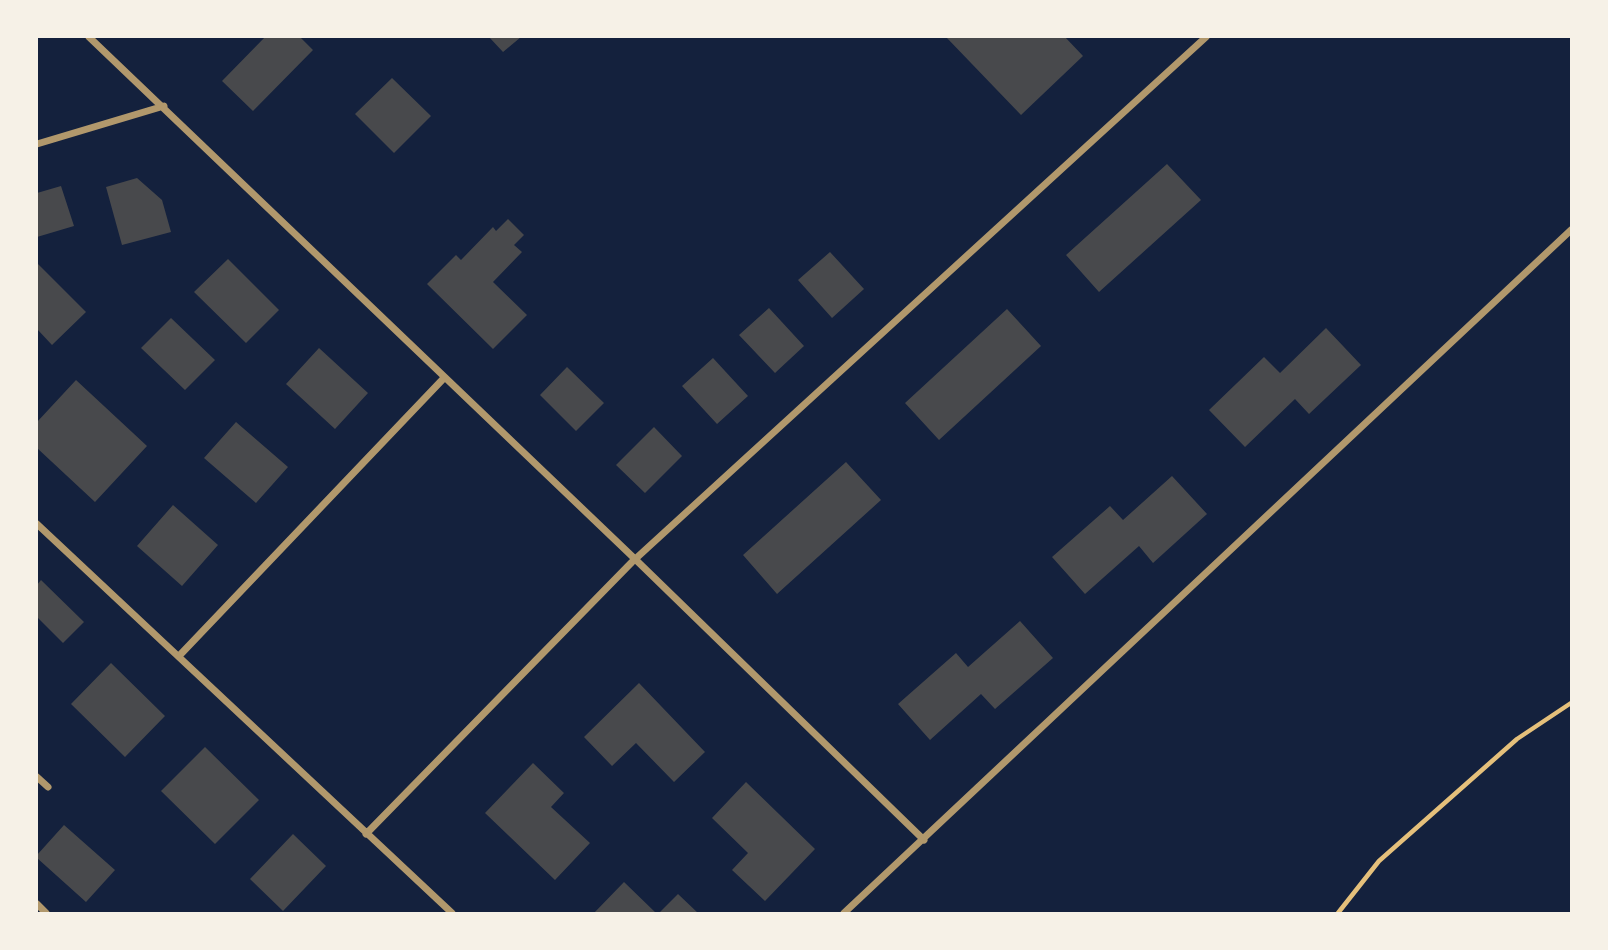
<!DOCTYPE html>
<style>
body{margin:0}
#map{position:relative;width:1608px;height:950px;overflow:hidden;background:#14213d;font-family:"Space Grotesk",sans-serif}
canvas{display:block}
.frame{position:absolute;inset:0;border:38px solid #f6f1e7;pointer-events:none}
</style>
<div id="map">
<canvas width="1608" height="950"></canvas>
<div class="frame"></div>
</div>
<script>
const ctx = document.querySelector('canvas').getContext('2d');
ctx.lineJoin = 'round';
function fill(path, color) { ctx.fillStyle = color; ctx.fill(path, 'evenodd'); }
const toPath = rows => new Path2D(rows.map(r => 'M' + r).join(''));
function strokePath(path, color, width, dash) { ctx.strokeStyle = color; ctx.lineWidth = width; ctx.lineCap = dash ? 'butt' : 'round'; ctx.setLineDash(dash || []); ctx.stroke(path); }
fill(toPath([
 [265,37,300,37,313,50,253,111,222,81],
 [489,37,521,37,503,52],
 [946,37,1065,37,1083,56,1021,115],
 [392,78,431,116,394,153,355,114],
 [1167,164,1201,200,1099,292,1066,255],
 [137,178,162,200,171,232,122,245,106,187],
 [61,186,74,226,37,237,37,193],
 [508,219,524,235,514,245,522,252,493,282,527,315,493,349,427,284,456,255,461,260,493,227,496,231],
 [830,252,864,289,832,318,798,280],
 [228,259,279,310,246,343,194,292],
 [38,264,86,312,52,345,37,329],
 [769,308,804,346,775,373,739,335],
 [1007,309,1041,346,939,440,905,403],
 [171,318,215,360,185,390,141,348],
 [1326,328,1361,365,1309,414,1295,399,1245,447,1209,410,1264,357,1280,373],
 [319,348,368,393,335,429,286,384],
 [713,358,748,396,717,424,682,386],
 [567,367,604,403,576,431,540,395],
 [76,380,147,446,95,502,37,448,37,422],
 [236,422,288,467,256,503,204,458],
 [654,427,682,456,645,493,616,465],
 [846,462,881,500,777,594,743,555],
 [1172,476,1207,514,1153,563,1139,546,1085,594,1052,557,1110,506,1123,520],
 [173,505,218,545,182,586,137,546],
 [41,580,84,622,63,643,37,617,37,585],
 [1020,621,1053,658,995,709,981,694,930,740,898,704,956,653,968,667],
 [111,663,165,716,125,757,71,704],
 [639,683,705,752,674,782,636,743,612,766,584,737],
 [205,747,259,800,215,844,161,791],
 [533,763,564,793,551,807,590,843,555,880,485,813],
 [746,782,815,849,765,901,732,870,748,853,712,818],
 [64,825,115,870,86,902,37,858,37,855],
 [293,834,326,866,283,911,250,879],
 [624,882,656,913,594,913],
 [678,894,698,913,659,913]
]), '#48494c');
strokePath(toPath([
 [1338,913,1379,861,1517,739,1571,703]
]), '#e5c07b', 4.5);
strokePath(toPath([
 [89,37,635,559,924,840],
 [37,144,164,106],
 [37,524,452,913],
 [179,656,444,378],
 [37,777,48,787],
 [366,834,632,562,1206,37],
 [37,904,46,913],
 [844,913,1571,230]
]), '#b1986c', 7);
</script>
